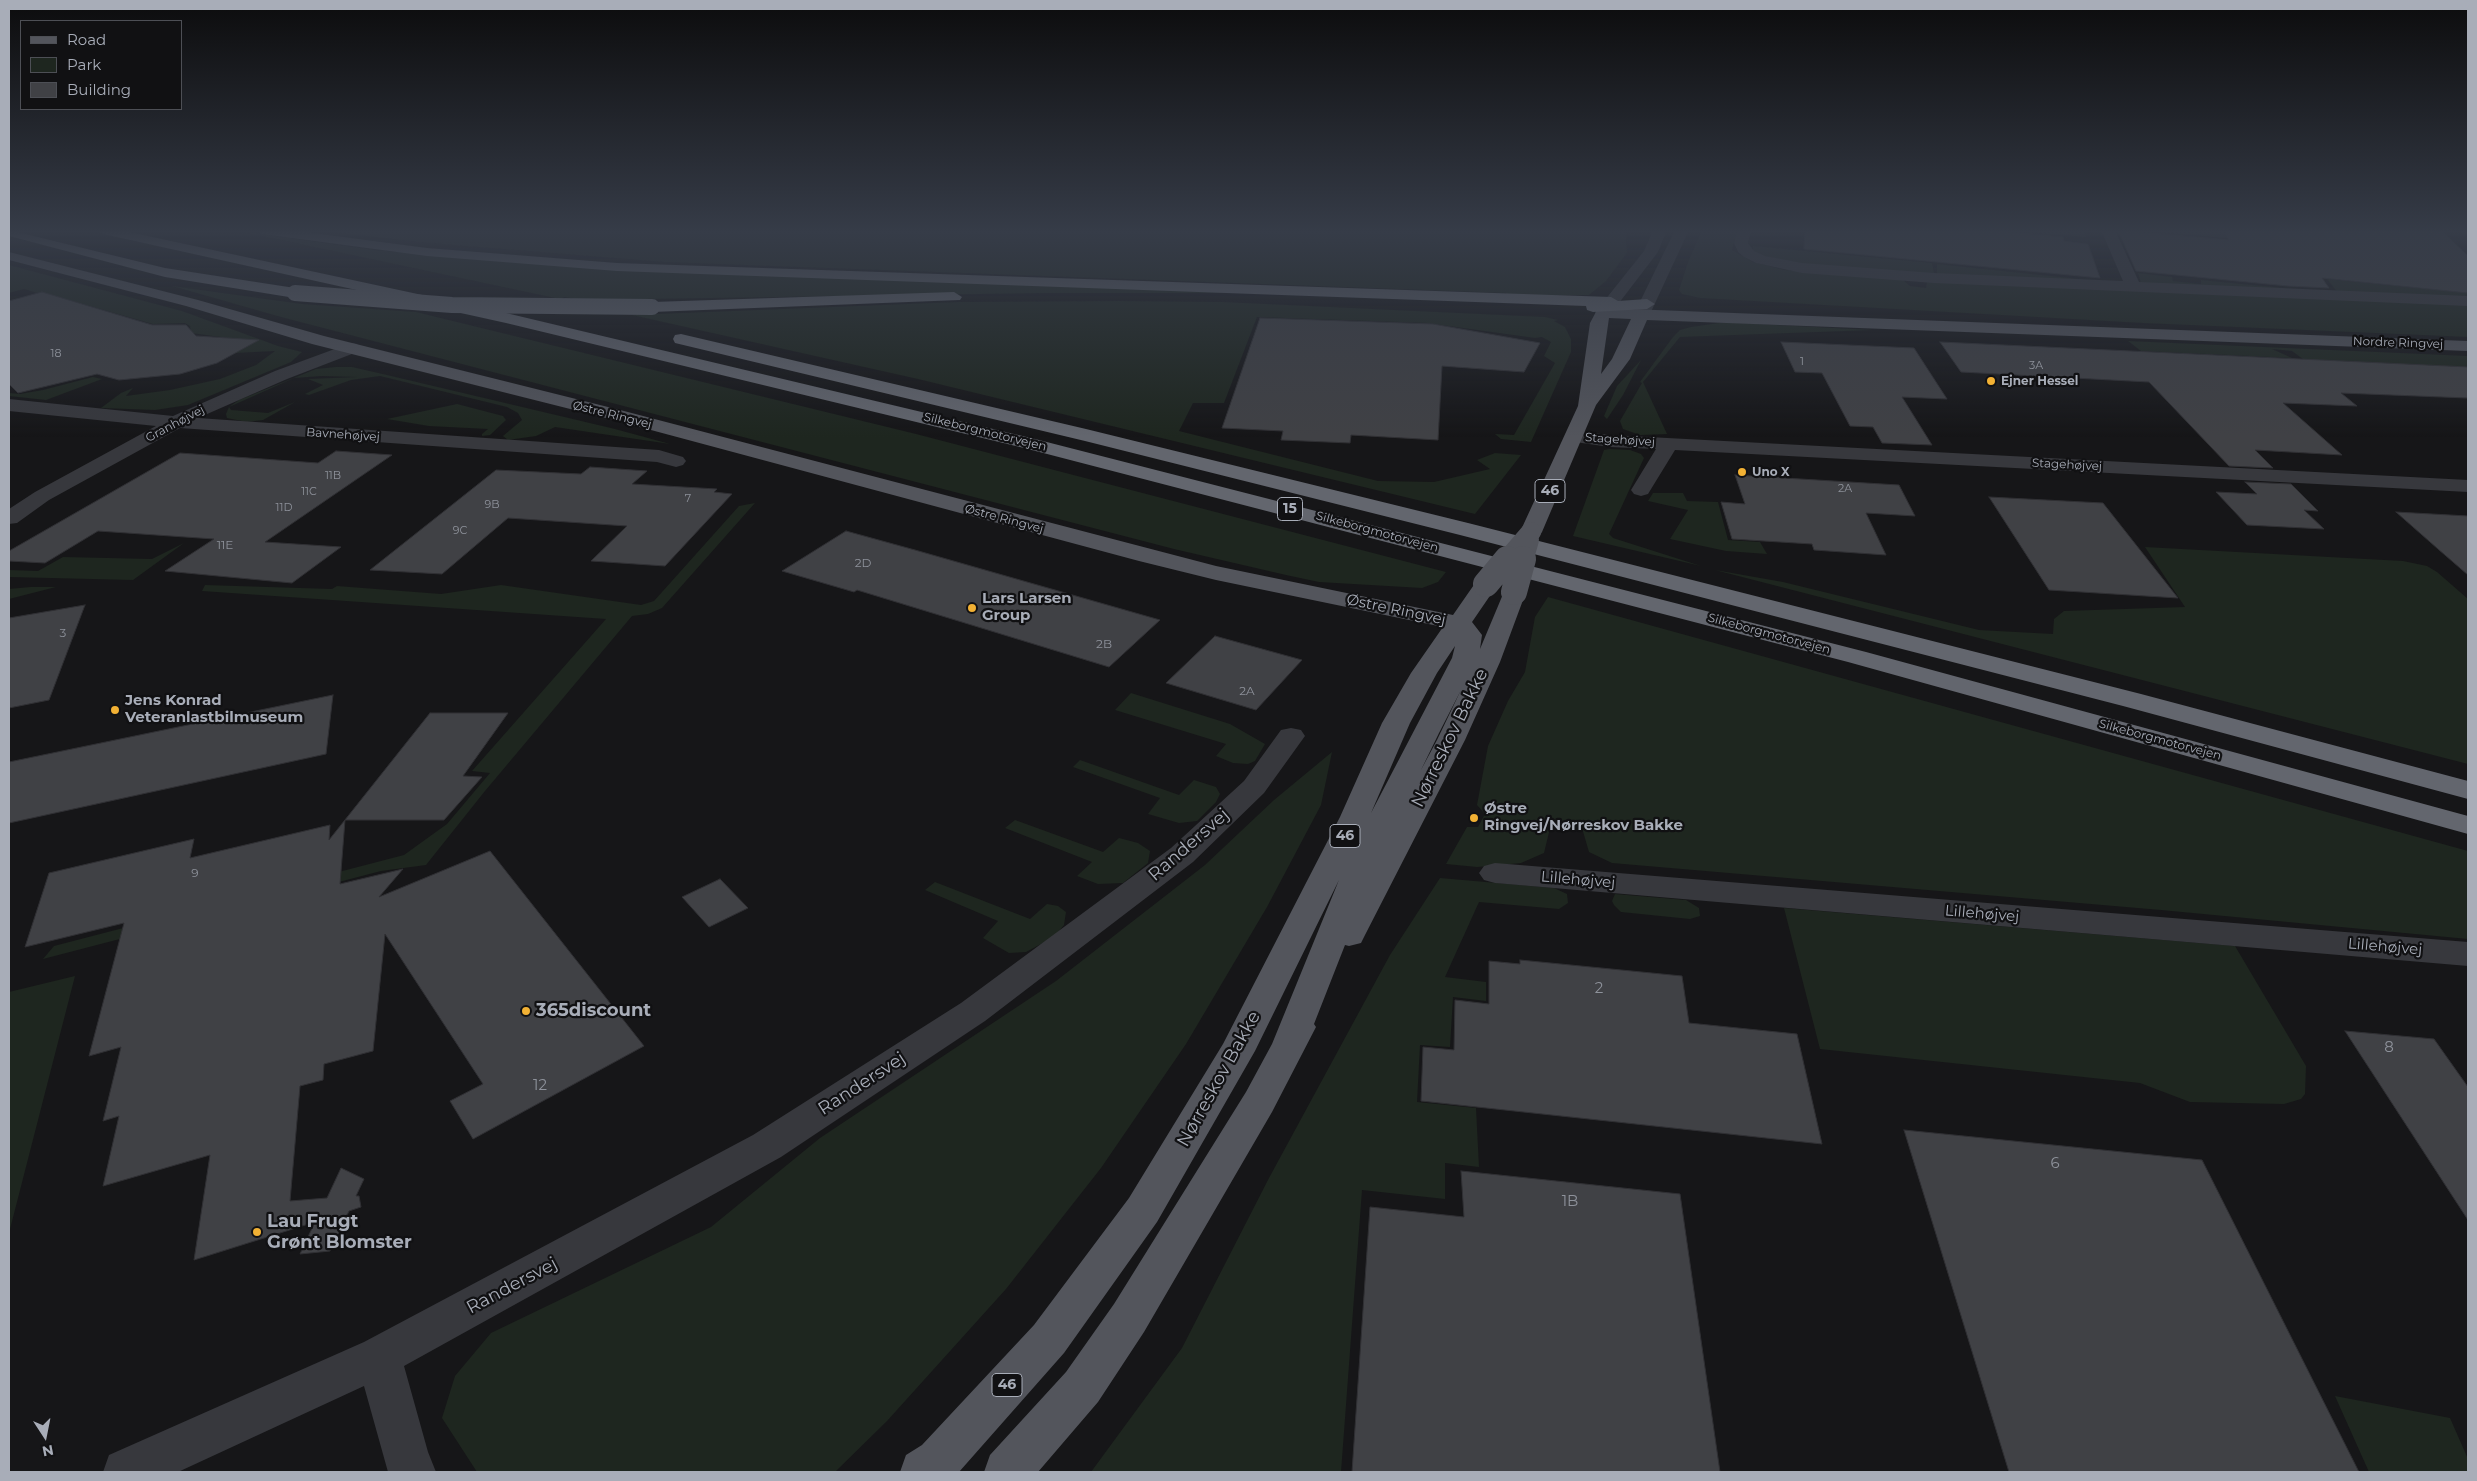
<!DOCTYPE html>
<meta charset="utf-8">
<style>
body{margin:0}
#map{position:relative;width:2477px;height:1481px;overflow:hidden;background:#161618;font-family:Montserrat,sans-serif}
canvas{display:block}
.frame{position:absolute;inset:0;border:10px solid #a8adb8;pointer-events:none}
.legend{position:absolute;left:20px;top:20px;width:162px;height:90px;box-sizing:border-box;background:#111113;border:1px solid #4d4f55;margin:0;padding:6px 9px;list-style:none;font-size:15px;color:#a8adb8}
.legend li{display:flex;align-items:center;gap:10px;height:25px}
.legend b{width:25px;border:1px solid #4d4f55}
.north{position:absolute;left:20px;top:1411px;width:50px;height:50px;-webkit-text-stroke:4px #111113;paint-order:stroke;rotate:169deg;font-size:14px;font-weight:700;line-height:20px;text-align:center;color:#a8adb8}
.north::after{content:'';display:block;margin:auto;width:18px;height:22px;background:#a8adb8;clip-path:polygon(50% 0,100% 100%,50% 72%,0 100%)}
</style>
<div id="map">
<canvas width="2477" height="1481"></canvas>
<div class="frame"></div>
<ul class="legend">
<li><b style="height:6px;background:#53555c"></b>Road</li>
<li><b style="height:14px;background:#1e261f"></b>Park</li>
<li><b style="height:14px;background:#404145"></b>Building</li>
</ul>
<div class="north">N</div>
</div>
<script>
const ctx = document.querySelector('canvas').getContext('2d');
ctx.lineJoin = 'round';
function fill(path, color) { ctx.fillStyle = color; ctx.fill(path, 'evenodd'); }
const toPath = rows => new Path2D(rows.map(r => 'M' + r).join(''));
function strokePath(path, color, width, dash) { ctx.strokeStyle = color; ctx.lineWidth = width; ctx.lineCap = dash ? 'butt' : 'round'; ctx.setLineDash(dash || []); ctx.stroke(path); }
function label(font, color, halo, rows, align = 'center') {
  ctx.font = font + ' Montserrat,sans-serif'; ctx.lineWidth = 4.5; ctx.setLineDash([]); ctx.textBaseline = 'middle'; ctx.strokeStyle = halo; ctx.fillStyle = color; for (const [text, x, y, turn = 0] of rows) {
    ctx.save(); ctx.translate(x, y); ctx.rotate((+turn || 0) * Math.PI / 180); ctx.textAlign = isNaN(turn) ? turn : align; if (halo) ctx.strokeText(text, 0, 0); ctx.fillText(text, 0, 0); ctx.restore();
  }
}
fill(toPath([
 [318,230,1626,230,1627,253,1606,281,1589,295,1506,295,1506,293,664,262,418,242],
 [1702,230,1737,230,1732,250,1753,262,1785,270,1901,278,1910,286,1926,288,1927,281,2468,304,2468,337,2143,323,1700,298,1682,294,1679,290,1688,262],
 [2004,230,2083,230,2086,237],
 [2135,230,2223,230,2228,238],
 [239,231,374,250,573,266,1239,291,1237,293,1046,293,579,300,565,297,560,299],
 [1753,246,1932,263,1935,277,1801,264,1764,256,1753,251],
 [1937,264,2117,283,1937,276],
 [9,265,182,311,278,346,302,352,291,362,188,405,155,410,101,408,121,393,133,388,126,396,170,390,220,379,256,365,275,351,235,353,236,342,228,338,191,333,190,326,185,323,153,324,41,292,37,293,24,289,9,293],
 [2138,273,2172,277,2173,281,2201,284,2201,280,2314,291,2141,283],
 [2327,279,2468,293,2468,298,2338,293],
 [172,286,302,304,416,312,916,434,1446,572,1438,582,1422,588,1319,582,1286,575,1174,549,281,317],
 [1119,301,1223,302,1545,317,1558,320,1554,321,1565,327,1571,339,1571,352,1531,442,1501,439,1495,434,1514,435,1555,363,1544,356,1551,342,1542,337,1535,338,1427,323,1257,317,1224,403,1193,403,1179,431,1378,481,1434,482,1490,469,1477,460,1495,453,1521,455,1475,514,918,379,632,315,958,302],
 [1719,323,1737,323,1873,330,1680,337,1643,382,1667,434,1640,435,1623,429,1620,421,1642,383,1640,382,1673,337,1680,330,1691,327],
 [2128,341,2468,356,2468,367,2333,361,2307,362,2292,351,2272,349,2292,358,2141,351],
 [1641,360,1623,395,1607,419,1604,416,1617,386],
 [336,367,352,367,387,375,615,429,670,444,555,427,536,436,508,440,503,436,522,420,518,413,507,407,380,376,351,380,309,395,305,394,323,385,308,379,357,377,322,376,294,378,229,407,231,410,268,413,295,402,263,420,247,422,227,418,226,414,229,407,239,400,316,369],
 [93,377,102,379,46,400,9,396,9,393,20,394,43,390],
 [457,404,503,416,506,420,490,435,482,436,482,434,488,429,429,426,387,419],
 [1610,449,1630,450,1641,454,1644,458,1609,534,1613,538,1701,566,1573,536,1604,450],
 [1653,493,1683,493,1687,501,1718,502,1728,540,1760,542,1767,554,1726,551,1670,539,1688,510,1648,501],
 [755,503,662,608,648,614,632,616,485,791,426,865,381,871,43,959,54,946,404,855,447,824,490,773,472,771,606,619,202,591,205,585,332,589,337,586,441,594,501,585,641,605,654,601,739,506],
 [184,543,133,580,9,577,9,570,38,571,63,557,152,559],
 [2145,547,2403,561,2427,566,2437,572,2468,599,2468,764,1715,570,1783,582,1979,630,2053,634,2054,619,2064,611,2185,607],
 [31,587,56,587,9,599,9,589],
 [1548,597,2468,851,2468,939,2161,910,1612,863,1589,852,1582,828,1551,824,1544,853,1521,863,1477,867,1446,864,1467,827,1478,827,1485,814,1477,805,1488,746,1508,701,1525,672,1535,617],
 [1131,693,1230,724,1265,744,1255,761,1248,764,1233,763,1216,756,1226,744,1115,710],
 [1332,752,1321,805,1267,907,1186,1044,1101,1168,1006,1289,887,1421,835,1472,477,1472,442,1418,455,1376,491,1333,711,1227,820,1138,1056,981,1205,865,1274,800],
 [1080,760,1179,795,1194,780,1216,787,1220,794,1216,802,1197,821,1179,823,1148,814,1160,798,1073,767],
 [1015,820,1103,852,1119,838,1138,843,1150,851,1148,863,1123,883,1098,884,1077,876,1092,862,1005,828],
 [1440,878,1554,888,1567,894,1568,903,1559,909,1479,902,1445,977,1486,982,1486,1001,1453,997,1450,1047,1420,1045,1417,1102,1476,1108,1479,1167,1445,1163,1445,1199,1362,1190,1341,1472,1091,1472,1182,1348,1269,1178,1390,955],
 [935,882,1030,919,1047,904,1058,906,1066,912,1064,925,1054,937,1026,952,1009,953,983,938,998,921,925,890],
 [1615,894,1686,900,1699,908,1700,916,1690,919,1621,912,1614,905,1612,901],
 [1784,908,2235,946,2306,1066,2305,1094,2301,1099,2284,1104,2190,1102,2140,1083,1820,1049],
 [75,976,9,1233,9,992],
 [2335,1396,2450,1418,2468,1459,2468,1472,2369,1472]
]), '#1e261f');
const building = toPath([
 [1805,230,1988,230,2063,237,2064,241,2088,244,2100,278,1804,249,1805,230],
 [2118,230,2229,240,2223,230,2441,230,2468,256,2468,293,2322,278,2329,288,2288,286,2136,271,2118,230],
 [42,292,152,325,186,325,196,336,259,340,217,363,180,374,119,380,97,374,18,393,9,384,9,301,42,292],
 [1260,318,1433,324,1540,343,1524,372,1442,366,1438,440,1351,435,1350,443,1281,440,1283,431,1222,428,1260,318],
 [1781,342,1914,348,1947,399,1902,397,1932,445,1882,443,1873,427,1850,426,1822,373,1795,372,1781,342],
 [1940,342,2468,367,2468,398,2341,393,2357,406,2283,403,2342,455,2255,450,2273,468,2229,466,2149,382,1961,372,1940,342],
 [336,451,392,455,265,542,341,547,292,583,165,571,214,539,98,531,45,563,9,561,9,551,180,453,318,463,336,451],
 [590,467,647,471,632,484,717,489,714,492,732,494,665,566,591,561,627,526,508,518,442,574,370,570,496,470,581,474,590,467],
 [1735,475,1899,485,1915,516,1866,513,1886,555,1814,550,1812,544,1732,539,1721,502,1745,504,1735,475],
 [2245,482,2291,484,2318,511,2304,510,2324,529,2247,525,2216,492,2257,494,2245,482],
 [1989,497,2103,503,2178,598,2049,590,1989,497],
 [2396,512,2468,516,2468,575,2438,549,2396,512],
 [846,531,915,550,1160,620,1109,667,857,590,854,592,782,571,846,531],
 [85,605,49,700,9,708,9,618,85,605],
 [1215,636,1302,660,1256,710,1166,683,1215,636],
 [333,695,326,754,9,823,9,762,333,695],
 [430,713,508,713,463,776,482,777,444,820,345,820,340,884,403,869,379,897,490,851,644,1046,473,1139,450,1101,483,1084,385,934,373,1051,324,1064,323,1080,300,1086,290,1201,327,1198,341,1168,364,1179,356,1196,359,1196,361,1207,349,1211,330,1251,300,1254,315,1222,194,1260,210,1155,103,1186,119,1116,103,1121,121,1047,89,1056,124,923,25,947,49,873,194,839,190,858,330,825,329,840,430,713],
 [720,879,748,908,709,927,682,897,720,879],
 [1520,960,1682,976,1689,1023,1797,1034,1822,1144,1421,1101,1423,1047,1454,1050,1455,1000,1489,1004,1489,961,1520,964,1520,960],
 [2345,1031,2434,1039,2468,1087,2468,1220,2345,1031],
 [1904,1130,2202,1160,2359,1472,2009,1472,1904,1130],
 [1461,1171,1680,1194,1720,1472,1352,1472,1370,1207,1464,1217,1461,1171]
]);
fill(building, '#404145');
strokePath(building, '#303034', 1);
fill(toPath([
 [1653,230,1667,230,1658,252,1609,316,1597,316,1595,313,1597,310,1644,251,1653,230],
 [1675,230,1689,230,1650,314,1642,319,1636,317,1634,314,1675,230],
 [1737,230,1751,230,1748,243,1754,251,1765,256,1802,263,1934,273,2123,281,2101,230,2115,230,2139,282,2468,296,2468,306,1934,283,1802,273,1756,263,1744,257,1738,252,1734,243,1737,230],
 [2460,230,2468,230,2468,234,2462,233,2460,230],
 [351,343,357,344,360,348,357,352,287,379,198,418,659,450,683,457,686,461,683,465,676,467,657,462,180,428,49,500,17,523,9,524,9,509,35,492,156,426,9,411,9,399,173,416,275,371,351,343],
 [1575,431,1610,435,2468,480,2468,492,1675,450,1648,494,1641,496,1634,494,1631,490,1656,449,1610,447,1568,441,1565,437,1568,433,1575,431],
 [1291,728,1301,730,1305,736,1264,793,1193,862,985,1021,781,1157,404,1366,428,1452,436,1472,388,1472,364,1386,178,1472,103,1472,109,1455,364,1342,753,1135,961,1003,1171,848,1244,781,1281,730,1291,728],
 [1495,863,2468,942,2468,966,1495,883,1484,880,1479,873,1484,866,1495,863]
]), '#37383d');
fill(toPath([
 [9,252,198,300,324,336,624,411,1216,566,1453,615,1478,579,1486,577,1494,579,1498,584,1472,622,1482,635,1480,649,1506,587,1514,585,1522,587,1526,592,1500,662,1465,740,1365,935,1361,943,1349,946,1345,945,1314,1024,1316,1027,1272,1112,1144,1332,1098,1402,1038,1472,984,1472,990,1455,1066,1372,1114,1304,1246,1092,1272,1044,1339,880,1255,1051,1157,1222,1064,1353,959,1472,900,1472,906,1455,922,1445,1034,1325,1129,1198,1223,1044,1340,817,1382,723,1411,673,1443,627,1216,580,1139,561,610,419,312,344,186,306,9,260,9,252],
 [1455,646,1452,658,1371,813,1410,723,1437,673,1455,646],
 [1461,690,1437,740,1421,770,1439,733,1461,690],
 [1603,308,2468,341,2468,351,1647,320,1630,359,1596,405,1542,532,1539,537,1531,539,1523,537,1520,532,1578,406,1590,323,1597,310,1603,308],
 [1609,318,1631,319,1612,359,1601,374,1609,318]
]), '#53555c');
fill(toPath([
 [9,230,165,268,295,288,303,293,295,298,165,277,9,236,9,230],
 [96,230,120,230,506,313,1035,439,1866,652,2468,816,2468,834,1848,662,1024,448,506,323,103,234,96,230],
 [255,230,290,230,427,248,617,263,1611,297,1618,301,1647,299,1655,304,1647,309,1593,312,1587,310,1586,306,617,271,427,256,262,234,255,230],
 [954,292,962,297,960,300,652,312,644,307,652,302,954,292],
 [681,334,1086,429,1468,523,2141,694,2468,781,2468,799,2123,706,1460,535,1085,441,675,343,673,339,675,335,681,334]
]), '#63666e');
strokePath(toPath([
 [1506,561,1531,532],
 [1523,561,1529,540]
]), '#53555c', 20);
strokePath(toPath([
 [1486,584,1507,559],
 [1514,592,1523,559]
]), '#53555c', 26);
strokePath(toPath([
 [295,293,452,305,652,307]
]), '#63666e', 16);
const sky = ctx.createLinearGradient(0, 0, 0, 437);
sky.addColorStop(0, '#0c0c0d');
sky.addColorStop(0.53, '#363c48');
sky.addColorStop(1, '#363c4800');
ctx.fillStyle = sky;
ctx.fillRect(0, 0, 2477, 437);
for (const [x, y, r, color] of [
 [1991,381,5,"#f2b134"],
 [1742,472,5,"#f2b134"],
 [972,608,5,"#f2b134"],
 [115,710,5,"#f2b134"],
 [1474,818,5,"#f2b134"],
 [526,1011,5,"#f2b134"],
 [257,1232,5,"#f2b134"]
]) { const dot = new Path2D(); dot.arc(x, y, r, 0, 2 * Math.PI); ctx.fillStyle = color; ctx.fill(dot); strokePath(dot, '#111113', 2); }
label('11px', '#8e929b', null, [
 ["18",56,354],
 ["1",1802,362],
 ["3A",2036,366],
 ["11B",333,476],
 ["2A",1845,489],
 ["11C",309,492],
 ["7",688,499],
 ["9B",492,505],
 ["11D",284,508],
 ["9C",460,531]
]);
label('12px', '#a8adb8', '#111113', [
 ["Nordre Ringvej",2398,343,2],
 ["Østre Ringvej",612,415,14],
 ["Granhøjvej",175,424,-28],
 ["Silkeborgmotorvejen",985,432,14],
 ["Bavnehøjvej",343,435,4],
 ["Stagehøjvej",1620,440,4],
 ["Stagehøjvej",2067,465,3],
 ["Østre Ringvej",1004,519,15],
 ["Silkeborgmotorvejen",1377,532,15],
 ["Silkeborgmotorvejen",1769,634,15],
 ["Silkeborgmotorvejen",2160,740,15]
]);
label('bold 12px', '#a8adb8', '#111113', [
 ["Ejner Hessel",2001,381],
 ["Uno X",1752,472]
], 'left');
label('12px', '#8e929b', null, [
 ["11E",225,545],
 ["2D",863,563],
 ["3",63,633],
 ["2B",1104,644],
 ["2A",1247,691],
 ["9",195,873]
]);
for (const [x, y, w] of [
 [1550,491,30],
 [1290,509,25],
 [1345,836,30],
 [1007,1385,30]
]) { const box = new Path2D(); box.roundRect(x - w / 2, y - 11.5, w, 23, 4); ctx.fillStyle = '#111113'; ctx.fill(box); strokePath(box, '#a8adb8', 1); }
label('bold 14px', '#a8adb8', null, [
 ["46",1550,491],
 ["15",1290,509],
 ["46",1345,836],
 ["46",1007,1385]
]);
label('bold 15px', '#a8adb8', '#111113', [
 ["Lars Larsen",982,599],
 ["Group",982,616],
 ["Jens Konrad",125,701],
 ["Veteranlastbilmuseum",125,718],
 ["Østre",1484,809],
 ["Ringvej/Nørreskov Bakke",1484,826]
], 'left');
label('15px', '#a8adb8', '#111113', [
 ["Østre Ringvej",1396,610,12],
 ["Lillehøjvej",1578,880,5],
 ["Lillehøjvej",1982,914,5],
 ["Lillehøjvej",2385,947,5]
]);
label('15px', '#8e929b', null, [
 ["2",1599,989],
 ["8",2389,1048],
 ["12",540,1086],
 ["6",2055,1164],
 ["1B",1570,1202]
]);
label('18px', '#a8adb8', '#111113', [
 ["Nørreskov Bakke",1450,738,-64],
 ["Randersvej",1189,845,-41],
 ["Nørreskov Bakke",1219,1079,-61],
 ["Randersvej",862,1084,-33],
 ["Randersvej",512,1286,-28]
]);
label('bold 18px', '#a8adb8', '#111113', [
 ["365discount",536,1011],
 ["Lau Frugt",267,1222],
 ["Grønt Blomster",267,1243]
], 'left');
</script>
